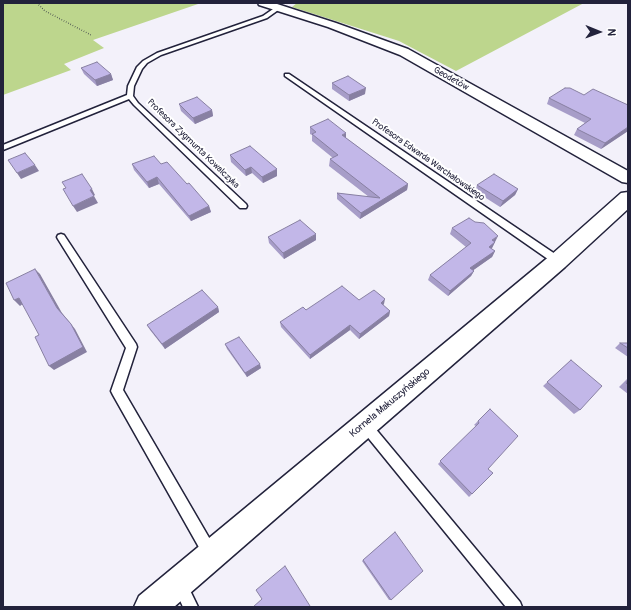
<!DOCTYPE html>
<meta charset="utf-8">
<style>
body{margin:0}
#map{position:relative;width:631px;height:610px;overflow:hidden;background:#f3f1fa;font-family:Pangolin,sans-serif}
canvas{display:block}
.frame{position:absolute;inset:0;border:4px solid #22223b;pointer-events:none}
.north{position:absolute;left:579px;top:12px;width:40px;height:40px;-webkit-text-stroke:3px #fff;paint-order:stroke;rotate:91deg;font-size:11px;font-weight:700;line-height:16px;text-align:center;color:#22223b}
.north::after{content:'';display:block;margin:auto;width:14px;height:18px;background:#22223b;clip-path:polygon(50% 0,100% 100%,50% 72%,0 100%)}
</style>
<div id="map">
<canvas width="631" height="610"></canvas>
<div class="frame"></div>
<div class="north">N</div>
</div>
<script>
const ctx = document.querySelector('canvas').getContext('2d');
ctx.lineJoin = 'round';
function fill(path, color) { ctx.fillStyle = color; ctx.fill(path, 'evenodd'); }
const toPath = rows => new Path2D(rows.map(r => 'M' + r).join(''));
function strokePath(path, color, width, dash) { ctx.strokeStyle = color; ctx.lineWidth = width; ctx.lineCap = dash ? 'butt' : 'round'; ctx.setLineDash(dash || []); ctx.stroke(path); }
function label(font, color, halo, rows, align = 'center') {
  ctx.font = font + ' Pangolin,sans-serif'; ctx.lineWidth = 4; ctx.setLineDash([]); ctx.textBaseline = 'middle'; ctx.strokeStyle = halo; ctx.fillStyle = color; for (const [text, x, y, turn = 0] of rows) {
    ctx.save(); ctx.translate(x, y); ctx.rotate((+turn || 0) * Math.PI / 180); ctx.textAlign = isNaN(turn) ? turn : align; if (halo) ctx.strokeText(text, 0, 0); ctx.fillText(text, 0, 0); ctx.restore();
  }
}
fill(toPath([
 [3,3,201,3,93,40,104,48,64,64,71,70,3,95],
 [297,3,584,3,456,71,399,41,292,7]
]), '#bdd68d');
const lane = toPath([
 [276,7,281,8,267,18,161,55,147,63,142,69,134,86,133,96,138,103,246,204,247,206,246,208,240,208,134,105,129,99,3,150,3,145,127,95,128,86,137,67,143,61,157,53,263,16,276,7],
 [285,74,289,74,561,258,563,261,561,264,555,264,285,76,285,74],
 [61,234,64,235,136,344,137,347,123,390,215,548,217,553,215,558,210,560,205,558,113,395,111,391,126,348,58,239,57,237,58,235,61,234],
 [365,419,369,421,520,602,522,607,506,607,361,429,359,425,361,421,365,419],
 [180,578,185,580,198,607,183,607,173,585,175,580,180,578]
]);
const street = toPath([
 [258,3,274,3,336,23,408,49,628,171,628,183,622,182,400,55,328,27,259,5,258,3]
]);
const secondary = toPath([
 [628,192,628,209,565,267,174,607,134,607,139,596,551,255,621,193,628,192]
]);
strokePath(lane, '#22223b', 3);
strokePath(street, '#22223b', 3);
strokePath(secondary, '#22223b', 3);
strokePath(toPath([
 [37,3,45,11,91,35]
]), '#22223b', 1.5, [0.5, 2]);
fill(lane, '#fff');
fill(street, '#fff');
fill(secondary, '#fff');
fill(toPath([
 [81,68,111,74,113,80,97,86,84,74],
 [332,83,365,94,349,101,332,89],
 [549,98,628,131,601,149,574,135,577,129,585,123,547,104],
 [179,104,212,110,213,116,195,124,181,111],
 [310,127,346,138,408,184,407,190,360,219,337,199,337,193,369,197,329,166,330,159,333,158,312,141,312,135,310,134],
 [230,155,277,176,263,183,252,173,246,176,231,162],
 [132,164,161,164,187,184,209,206,211,212,191,221,159,184,149,188,134,170],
 [477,185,518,189,515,195,500,207,475,191],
 [452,228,495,242,492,248,491,249,495,251,492,257,473,270,474,271,471,276,448,296,428,280,430,275,466,247,450,234],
 [268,237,316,240,284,259,269,243],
 [359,300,384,304,383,305,390,311,389,316,359,339,350,330,310,359,281,327,280,322,306,310],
 [218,307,219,312,165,349,150,330,147,325],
 [620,343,628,343,628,357,615,348],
 [225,344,261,368,247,377,227,349],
 [571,360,580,410,574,414,543,386],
 [628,378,628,394,619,387],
 [490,409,488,469,472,494,469,497,438,464,476,426,474,425],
 [395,532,391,600,389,600,362,561]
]), '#a79dc8');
fill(toPath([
 [111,74,113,80,97,86,95,80],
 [366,88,365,94,349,101,349,95],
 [212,110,213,116,195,124,193,118],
 [628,127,628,131,601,149,605,143],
 [346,133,346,140,342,135],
 [35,165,39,171,21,179,17,173],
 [251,167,252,173,246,176,245,170],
 [277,169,277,176,263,183,262,177],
 [157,177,159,184,149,188,147,182],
 [408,184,407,190,360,219,361,213],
 [92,189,95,195,93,196,90,190],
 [518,189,515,195,500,207,503,201],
 [94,196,98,203,77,212,73,206],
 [209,206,211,212,191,221,189,216],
 [316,234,316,240,284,259,283,253],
 [498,236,495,242,489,246,492,240],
 [495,242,492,248,486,253,489,247],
 [495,251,492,257,468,274,470,268],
 [35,269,40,274,62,313,75,329,87,352,54,370,49,366,57,308],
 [474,271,471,276,448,296,450,291],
 [19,298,24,303,20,306,14,300],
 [385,299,384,304,380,308,381,303],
 [218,307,219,312,165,349,162,344],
 [390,311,389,316,359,339,360,334],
 [350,325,350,330,310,359,310,355],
 [260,364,261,368,247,377,245,373]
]), '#8880a2');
const building = toPath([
 [97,62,111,74,95,80,81,68,97,62],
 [348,76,366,88,349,95,332,83,348,76],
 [565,88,570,88,584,95,593,89,628,105,628,127,605,143,577,129,591,119,549,98,565,88],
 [197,97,212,110,193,118,179,104,197,97],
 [328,119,346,133,342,135,408,184,361,213,337,193,380,198,330,159,338,155,312,134,316,132,310,127,328,119],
 [250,146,277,169,262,177,251,167,245,170,230,155,250,146],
 [25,153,35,165,17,173,8,160,25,153],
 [154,156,161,164,167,162,187,184,189,183,209,206,189,216,157,177,147,182,132,164,154,156],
 [82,174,92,189,90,190,94,196,73,206,63,189,66,188,62,182,82,174],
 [494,174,518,189,503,201,477,185,494,174],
 [469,218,475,222,484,223,498,236,492,240,495,242,489,247,495,251,470,268,474,271,450,291,430,275,471,243,452,228,469,218],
 [300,220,316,234,283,253,268,237,300,220],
 [35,269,57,308,71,324,83,347,49,366,35,337,39,335,19,298,14,300,6,283,35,269],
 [342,286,359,300,374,290,385,299,381,303,390,311,360,334,350,325,310,355,280,322,303,307,306,310,342,286],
 [202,290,218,307,162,344,147,325,202,290],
 [239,337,260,364,245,373,225,344,239,337],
 [620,343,628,343,628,348,620,343],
 [571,360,602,386,580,410,547,382,571,360],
 [628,380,628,385,626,383,628,380],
 [490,409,518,436,488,469,493,473,472,494,440,461,479,423,478,421,490,409],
 [395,532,423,571,391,600,363,560,395,532],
 [285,566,310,606,309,607,253,607,262,599,256,590,285,566]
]);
fill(building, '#c2b7e8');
strokePath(building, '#8880a2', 1);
label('9px', '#22223b', '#fff', [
 ["Geodetów",451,79,29],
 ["Profesora Zygmunta Kowalczyka",193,144,44],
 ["Profesora Edwarda Warchałowskiego",428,160,35]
]);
label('10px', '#22223b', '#fff', [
 ["Kornela Makuszyńskiego",390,403,-40]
]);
</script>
